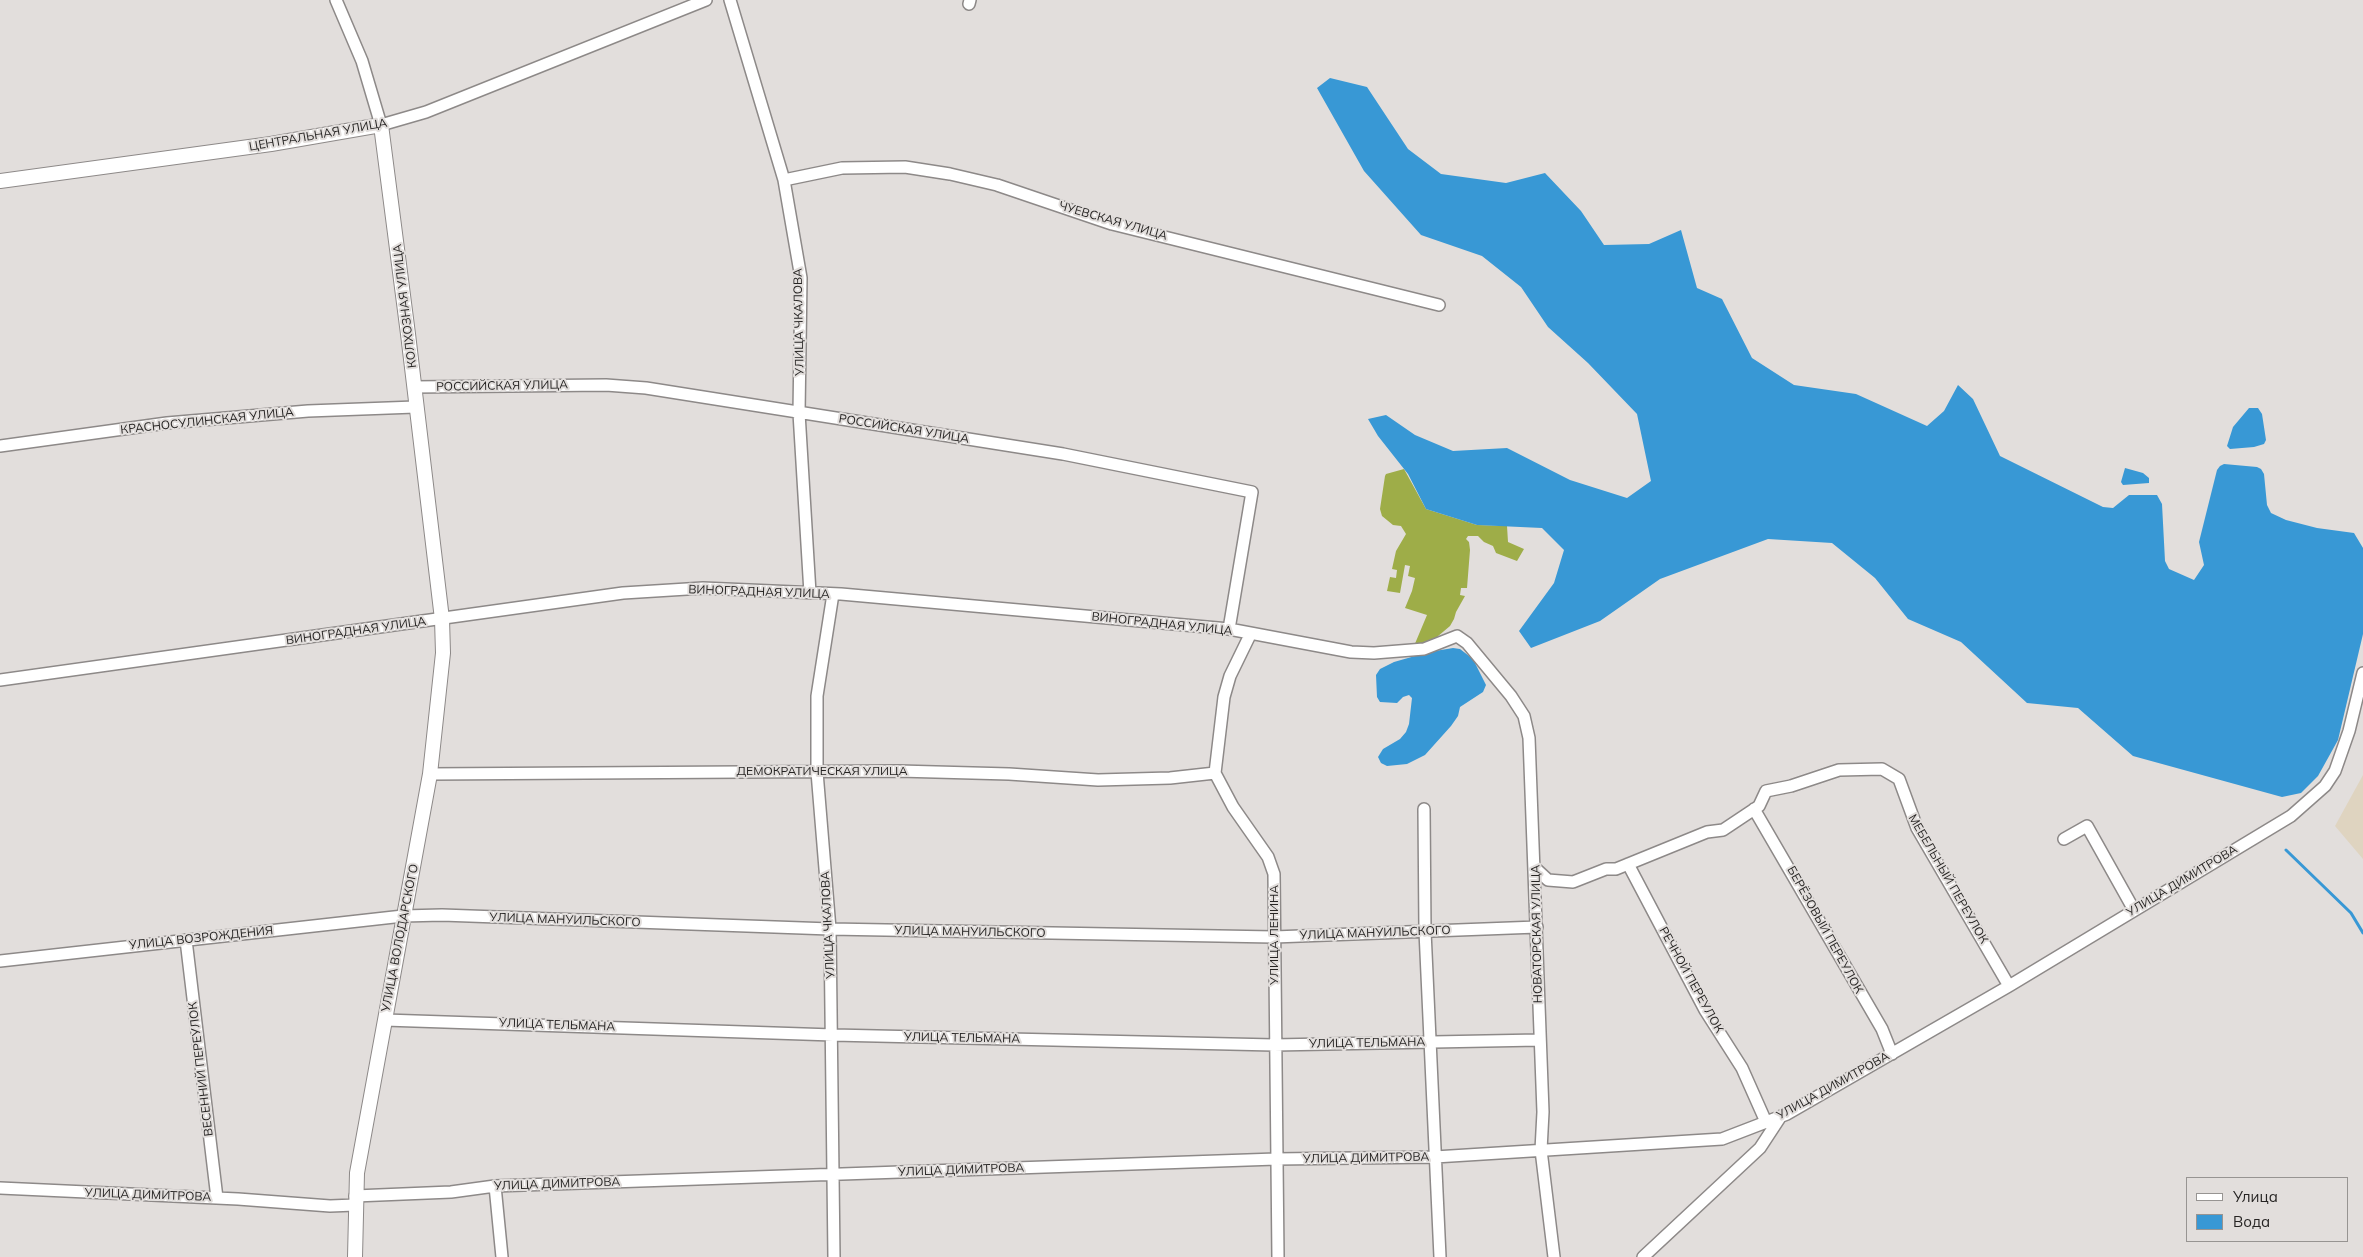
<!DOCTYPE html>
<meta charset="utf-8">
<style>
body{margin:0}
#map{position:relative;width:2363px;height:1257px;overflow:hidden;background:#e2dedc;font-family:Mulish,sans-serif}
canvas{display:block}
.legend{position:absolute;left:2186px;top:1177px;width:162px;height:65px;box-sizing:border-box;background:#e2dedc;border:1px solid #979492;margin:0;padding:6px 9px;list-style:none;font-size:15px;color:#262423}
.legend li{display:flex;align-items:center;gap:10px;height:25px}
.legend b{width:25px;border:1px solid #979492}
</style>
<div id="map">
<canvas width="2363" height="1257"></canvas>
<ul class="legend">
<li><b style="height:6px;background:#fff"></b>Улица</li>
<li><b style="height:14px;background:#3898d5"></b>Вода</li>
</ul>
</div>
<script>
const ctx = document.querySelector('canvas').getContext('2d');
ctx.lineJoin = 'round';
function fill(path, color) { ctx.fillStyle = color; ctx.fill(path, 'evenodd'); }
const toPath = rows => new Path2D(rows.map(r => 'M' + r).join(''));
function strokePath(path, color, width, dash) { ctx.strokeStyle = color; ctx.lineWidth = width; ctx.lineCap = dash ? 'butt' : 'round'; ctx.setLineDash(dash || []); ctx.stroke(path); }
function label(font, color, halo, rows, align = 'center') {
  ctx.font = font + ' Mulish,sans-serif'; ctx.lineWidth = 4; ctx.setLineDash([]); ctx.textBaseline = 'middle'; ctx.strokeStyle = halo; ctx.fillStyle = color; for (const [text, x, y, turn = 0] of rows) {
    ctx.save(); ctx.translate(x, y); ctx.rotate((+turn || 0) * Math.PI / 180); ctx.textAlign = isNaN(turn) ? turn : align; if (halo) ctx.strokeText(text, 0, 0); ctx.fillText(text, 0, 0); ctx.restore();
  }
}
fill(toPath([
 [2363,775,2363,859,2335,826]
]), '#dfd4c0');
fill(toPath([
 [1404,469,1426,509,1477,525,1507,526,1508,542,1524,549,1517,561,1496,553,1493,546,1484,542,1478,536,1468,536,1466,539,1469,542,1470,550,1467,588,1461,588,1460,595,1465,596,1456,612,1454,619,1450,626,1437,637,1414,646,1427,615,1405,608,1412,591,1415,578,1408,576,1410,566,1405,565,1400,593,1387,591,1390,577,1396,578,1397,570,1392,569,1396,551,1406,534,1401,526,1393,525,1382,516,1380,509,1385,476,1386,474]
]), '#9ead48');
fill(toPath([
 [1330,78,1367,87,1408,149,1441,174,1506,183,1545,173,1581,211,1604,245,1649,244,1681,230,1697,288,1722,299,1752,358,1794,385,1856,394,1927,426,1944,411,1958,385,1973,399,2000,456,2103,507,2113,508,2129,495,2157,495,2162,504,2165,561,2169,569,2194,580,2204,565,2199,542,2217,470,2220,466,2224,464,2257,467,2261,469,2264,474,2267,505,2271,513,2286,520,2317,528,2354,533,2363,548,2363,634,2338,740,2318,776,2301,793,2282,797,2133,756,2078,708,2027,703,1961,642,1908,619,1875,578,1832,543,1768,539,1660,579,1600,621,1531,648,1519,631,1554,583,1564,550,1542,528,1477,525,1426,509,1408,474,1378,436,1368,419,1386,415,1415,435,1453,451,1507,448,1570,480,1627,498,1651,481,1637,414,1588,363,1548,327,1521,287,1482,256,1421,235,1364,171,1317,88],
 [2249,408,2258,408,2262,414,2266,440,2264,444,2254,447,2230,449,2227,446,2233,427],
 [2125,468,2143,473,2149,478,2149,483,2123,485,2121,482],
 [1453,648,1460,649,1473,659,1486,685,1483,692,1460,707,1458,716,1451,726,1425,755,1407,764,1387,766,1381,763,1378,757,1383,749,1400,739,1406,732,1409,724,1412,698,1409,695,1403,697,1397,703,1380,702,1377,697,1376,675,1380,669,1394,662,1429,652]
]), '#3898d5');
strokePath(toPath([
 [2286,850,2351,913,2363,933]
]), '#3898d5', 3);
const minor = toPath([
 [336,0,362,61,381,125,426,112,706,0],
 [730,0,784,180,801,278,799,413,810,593],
 [969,4,970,0],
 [784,180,842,168,905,167,950,174,997,185,1112,224,1439,305],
 [414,387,606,385,646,388,1063,454,1252,492,1229,629],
 [0,446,167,423,308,411,415,407],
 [833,594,817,696,817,772,830,929,834,1257],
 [1250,635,1230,676,1224,697,1215,773,1233,807,1268,857,1274,874,1278,1257],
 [0,680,623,593,703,588,841,594,1229,629,1351,652,1374,653,1424,649,1457,636,1467,643,1511,696,1524,716,1529,738,1543,1112,1541,1150,1554,1257],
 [430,774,899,771,1009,774,1098,780,1170,778,1215,773],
 [1424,809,1425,931,1440,1257],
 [1754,809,1882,1029,1892,1054],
 [2064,839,2087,826,2134,910],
 [1628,864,1705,1010,1742,1068,1766,1122],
 [1535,868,1548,880,1573,882,1606,869,1616,869,1707,832,1723,830,1759,806,1766,791,1791,786,1839,770,1882,769,1899,779,1917,828,2009,986],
 [186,940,217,1198],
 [0,961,403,916,442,915,830,929,1274,937,1537,927],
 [385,1020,833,1035,1274,1045,1539,1040],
 [495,1186,502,1257],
 [0,1188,238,1199,330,1206,355,1205],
 [355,1196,451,1192,495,1186,1276,1159,1435,1157,1722,1139,1787,1114,2009,986,2291,816,2325,786,2335,771,2349,731,2363,673],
 [1643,1257,1760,1148,1781,1116]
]);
const tertiary = toPath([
 [0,181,271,144,381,125,408,334,442,619,443,653,430,774,357,1173,355,1257]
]);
strokePath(minor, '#8d8988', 14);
strokePath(tertiary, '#8d8988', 16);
strokePath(minor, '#fff', 11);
strokePath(tertiary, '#fff', 14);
label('12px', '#262423', '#e2dedc', [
 ["ЦЕНТРАЛЬНАЯ УЛИЦА",318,135,-10],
 ["ЧУЕВСКАЯ УЛИЦА",1113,221,16],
 ["КОЛХОЗНАЯ УЛИЦА",405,306,-97],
 ["УЛИЦА ЧКАЛОВА",799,322,-91],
 ["РОССИЙСКАЯ УЛИЦА",502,386,-1],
 ["КРАСНОСУЛИНСКАЯ УЛИЦА",207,421,-6],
 ["РОССИЙСКАЯ УЛИЦА",904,429,9],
 ["ВИНОГРАДНАЯ УЛИЦА",759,592,2],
 ["ВИНОГРАДНАЯ УЛИЦА",1162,624,6],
 ["ВИНОГРАДНАЯ УЛИЦА",356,631,-8],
 ["ДЕМОКРАТИЧЕСКАЯ УЛИЦА",822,771],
 ["МЕБЕЛЬНЫЙ ПЕРЕУЛОК",1948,879,60],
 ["УЛИЦА ДИМИТРОВА",2182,881,-31],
 ["УЛИЦА МАНУИЛЬСКОГО",565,920,2],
 ["УЛИЦА ЧКАЛОВА",828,925,-93],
 ["БЕРЁЗОВЫЙ ПЕРЕУЛОК",1825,930,61],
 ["УЛИЦА МАНУИЛЬСКОГО",970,932,1],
 ["УЛИЦА МАНУИЛЬСКОГО",1375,933,-2],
 ["НОВАТОРСКАЯ УЛИЦА",1537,934,-91],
 ["УЛИЦА ЛЕНИНА",1274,935,-90],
 ["УЛИЦА ВОЗРОЖДЕНИЯ",201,938,-6],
 ["УЛИЦА ВОЛОДАРСКОГО",400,938,-79],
 ["РЕЧНОЙ ПЕРЕУЛОК",1691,980,61],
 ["УЛИЦА ТЕЛЬМАНА",557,1025,2],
 ["УЛИЦА ТЕЛЬМАНА",962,1038,1],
 ["УЛИЦА ТЕЛЬМАНА",1367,1043,-1],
 ["ВЕСЕННИЙ ПЕРЕУЛОК",201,1069,-97],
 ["УЛИЦА ДИМИТРОВА",1833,1086,-29],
 ["УЛИЦА ДИМИТРОВА",1366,1158,-1],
 ["УЛИЦА ДИМИТРОВА",961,1170,-2],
 ["УЛИЦА ДИМИТРОВА",557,1184,-2],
 ["УЛИЦА ДИМИТРОВА",148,1195,2]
]);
</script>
